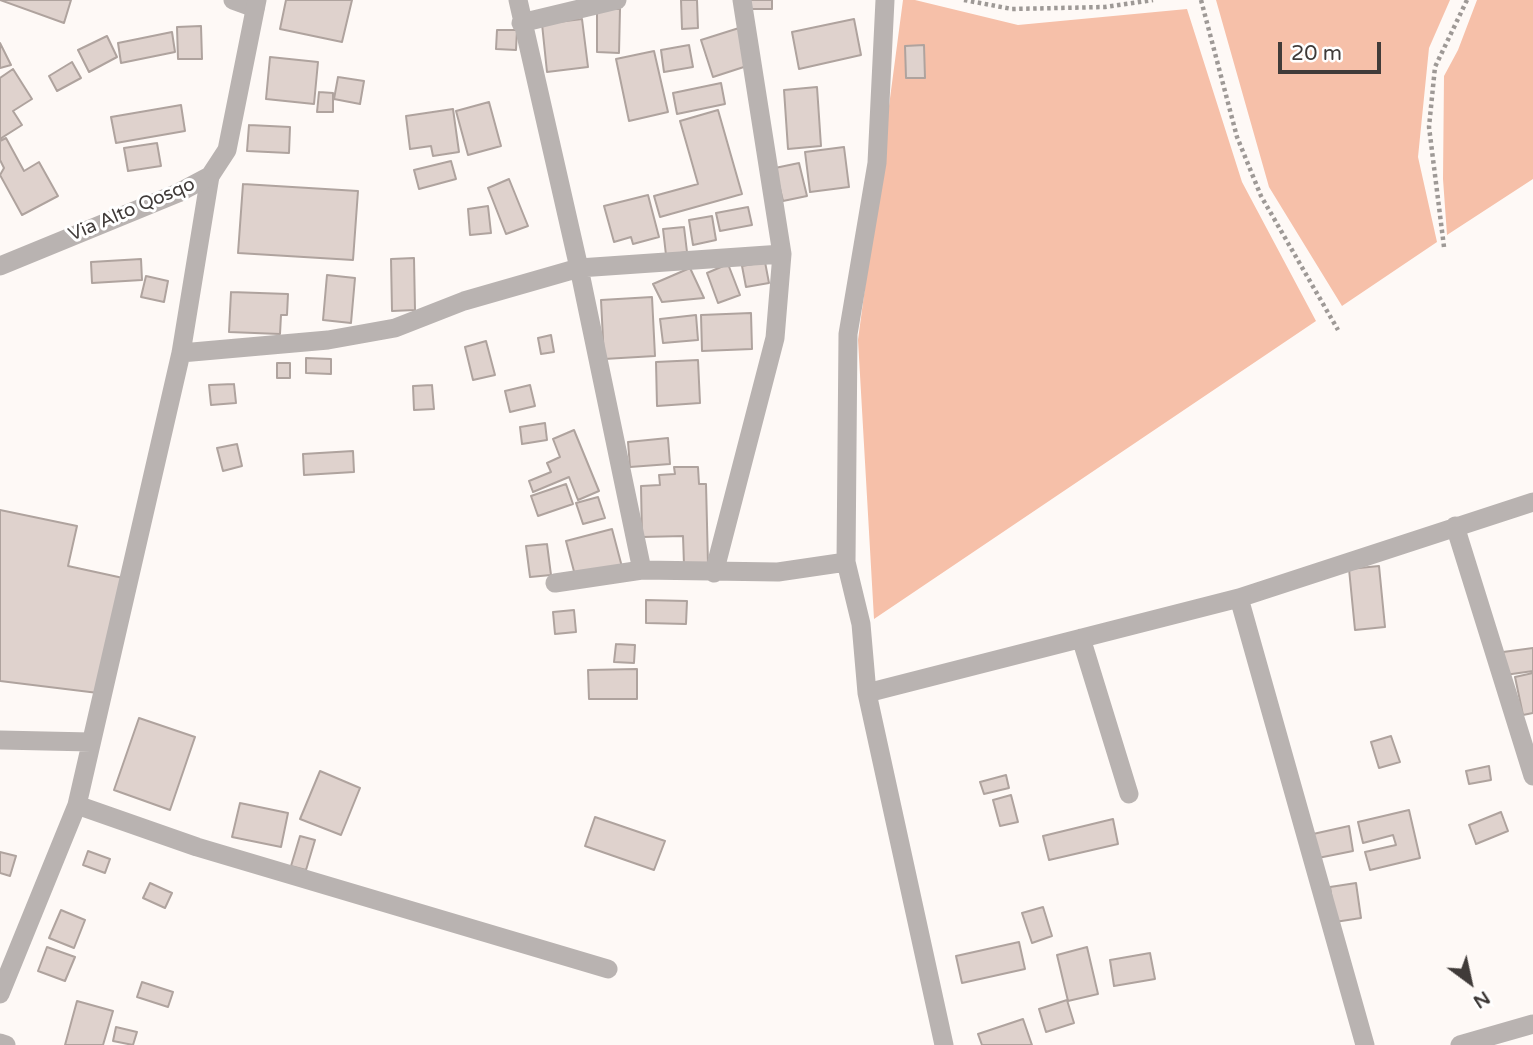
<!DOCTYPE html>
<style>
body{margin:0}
#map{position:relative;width:1533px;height:1045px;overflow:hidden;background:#fef9f6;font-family:"Varela Round",sans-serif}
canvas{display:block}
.north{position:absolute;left:1435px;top:947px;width:70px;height:70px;-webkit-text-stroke:5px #fff;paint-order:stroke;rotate:147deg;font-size:19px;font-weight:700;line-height:28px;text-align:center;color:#403b39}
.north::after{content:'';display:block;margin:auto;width:24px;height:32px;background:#403b39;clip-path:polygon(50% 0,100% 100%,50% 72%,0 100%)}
.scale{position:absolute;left:1278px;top:42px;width:103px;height:32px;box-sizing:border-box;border:4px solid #403b39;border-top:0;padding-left:9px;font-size:21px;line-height:24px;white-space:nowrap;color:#403b39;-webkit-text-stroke:5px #fff;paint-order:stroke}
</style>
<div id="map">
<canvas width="1533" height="1045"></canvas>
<div class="north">N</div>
<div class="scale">20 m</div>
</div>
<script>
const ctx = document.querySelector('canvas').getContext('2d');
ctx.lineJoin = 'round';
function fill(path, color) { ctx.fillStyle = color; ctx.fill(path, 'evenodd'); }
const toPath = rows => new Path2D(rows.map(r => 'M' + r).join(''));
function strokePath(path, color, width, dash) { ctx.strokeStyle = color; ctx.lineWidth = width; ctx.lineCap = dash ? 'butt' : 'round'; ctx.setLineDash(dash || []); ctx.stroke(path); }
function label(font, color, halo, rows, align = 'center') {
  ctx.font = font + ' "Varela Round",sans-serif'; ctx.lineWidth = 6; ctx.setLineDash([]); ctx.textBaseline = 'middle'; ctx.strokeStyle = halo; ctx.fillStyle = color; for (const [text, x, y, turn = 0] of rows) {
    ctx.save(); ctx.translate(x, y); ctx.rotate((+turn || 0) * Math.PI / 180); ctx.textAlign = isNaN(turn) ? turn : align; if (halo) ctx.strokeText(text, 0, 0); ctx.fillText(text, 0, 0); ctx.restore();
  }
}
fill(toPath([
 [903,0,915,0,1018,25,1187,9,1242,182,1316,321,874,619,858,340],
 [1216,0,1450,0,1429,48,1418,157,1437,242,1342,306,1269,187],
 [1477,0,1533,0,1533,179,1447,235,1443,179,1444,76,1458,50]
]), '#f6c0a9');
const building = toPath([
 [0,0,71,0,64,23,0,0],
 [286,0,352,0,342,42,280,29,286,0],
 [681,0,697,0,698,28,682,29,681,0],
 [750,0,772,0,772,9,750,9,750,0],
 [597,9,620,9,619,53,597,52,597,9],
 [582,19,588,67,547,72,542,24,582,19],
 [854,19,861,55,799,69,792,32,854,19],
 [201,26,202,59,178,59,177,27,201,26],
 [739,28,750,65,713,77,701,40,739,28],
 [497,30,517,30,516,50,496,49,497,30],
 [172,32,175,52,121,63,118,43,172,32],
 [107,36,117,57,89,72,78,50,107,36],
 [0,43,11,65,0,68,0,43],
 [689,45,693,67,664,72,661,50,689,45],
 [924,45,925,78,906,78,905,46,924,45],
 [654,51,668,112,629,121,616,59,654,51],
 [270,57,318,62,314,104,266,99,270,57],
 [72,62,81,78,57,91,49,76,72,62],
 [13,69,32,99,13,111,22,125,0,139,0,78,13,69],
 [338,77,364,81,360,104,334,99,338,77],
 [721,83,725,104,677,114,673,93,721,83],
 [817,87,821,146,788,149,784,90,817,87],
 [319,92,333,93,333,112,317,112,319,92],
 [489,102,501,146,468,155,456,111,489,102],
 [181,105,185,131,116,143,111,117,181,105],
 [453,109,459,152,433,156,431,146,410,149,406,116,453,109],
 [718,110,742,194,660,217,654,196,698,184,680,121,718,110],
 [249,125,290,127,289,153,247,151,249,125],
 [6,138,24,171,39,162,58,196,22,215,0,175,4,168,0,160,0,141,6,138],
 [157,143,161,166,128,171,124,148,157,143],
 [844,147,849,187,810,192,805,152,844,147],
 [451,161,456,179,419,189,414,170,451,161],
 [799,163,807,196,783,201,775,168,799,163],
 [509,179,528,226,506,234,488,188,509,179],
 [243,184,358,191,353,260,238,253,243,184],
 [648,195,659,237,633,244,631,237,614,242,604,206,648,195],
 [488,206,491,233,470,235,468,209,488,206],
 [748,207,752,225,720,231,716,213,748,207],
 [712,216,716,240,693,245,689,220,712,216],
 [684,227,687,252,666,255,663,229,684,227],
 [414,258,415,310,392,311,391,259,414,258],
 [141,259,142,280,92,283,91,262,141,259],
 [765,262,769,283,746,287,742,266,765,262],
 [728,264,740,295,718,303,707,273,728,264],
 [690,268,704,298,662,302,653,284,690,268],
 [327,275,355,278,351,323,323,320,327,275],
 [146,276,168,281,164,302,141,297,146,276],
 [231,292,288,294,287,315,281,315,280,334,229,332,231,292],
 [652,297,655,356,604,359,601,300,652,297],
 [751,313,752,349,702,351,701,315,751,313],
 [696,315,698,340,663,343,660,319,696,315],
 [551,335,554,352,541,354,538,338,551,335],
 [486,341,495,375,473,380,465,347,486,341],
 [306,358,331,359,331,374,306,373,306,358],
 [698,360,700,403,657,406,656,362,698,360],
 [277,363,290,363,290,378,277,378,277,363],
 [234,384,236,403,211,405,209,385,234,384],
 [432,385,434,409,414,410,413,386,432,385],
 [530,385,535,406,510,412,505,391,530,385],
 [545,423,547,440,522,444,520,427,545,423],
 [574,430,599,491,578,500,569,477,533,492,529,481,551,472,547,463,560,457,553,439,574,430],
 [668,438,670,464,630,467,628,442,668,438],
 [237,444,242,466,223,471,217,448,237,444],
 [353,451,354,472,304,475,303,454,353,451],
 [674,467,698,467,699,484,706,484,708,564,684,565,683,536,642,537,641,486,660,485,659,475,675,474,674,467],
 [566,484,573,504,538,516,531,496,566,484],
 [598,497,605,518,583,524,576,503,598,497],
 [0,510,77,526,68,566,123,578,98,693,0,681,0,510],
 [612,529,622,567,576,579,566,541,612,529],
 [547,544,551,575,530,577,526,546,547,544],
 [1379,566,1385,627,1355,630,1349,569,1379,566],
 [646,600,687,601,686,624,646,623,646,600],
 [574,610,576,632,555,634,553,612,574,610],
 [616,644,635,645,634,663,614,662,616,644],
 [1533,648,1533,671,1505,675,1503,652,1533,648],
 [637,669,637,699,589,699,588,670,637,669],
 [1533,673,1533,713,1523,715,1515,677,1533,673],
 [139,718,195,737,170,810,114,790,139,718],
 [1391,736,1400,762,1379,768,1371,742,1391,736],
 [1489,766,1491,780,1469,784,1466,771,1489,766],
 [320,771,360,788,341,835,300,819,320,771],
 [1006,775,1009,788,984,794,980,782,1006,775],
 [1011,795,1018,822,1000,826,993,800,1011,795],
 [240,803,288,813,281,847,232,837,240,803],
 [1409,810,1420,858,1370,870,1365,852,1396,845,1393,835,1363,843,1358,822,1409,810],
 [1501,812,1508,831,1476,844,1469,825,1501,812],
 [595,817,665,841,654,870,585,846,595,817],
 [1113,819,1118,844,1049,860,1043,836,1113,819],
 [1349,826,1353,851,1318,858,1313,834,1349,826],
 [300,836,315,840,306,870,291,866,300,836],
 [88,851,110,859,105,873,83,865,88,851],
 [0,852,16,856,10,876,0,873,0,852],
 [150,883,172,893,165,908,143,898,150,883],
 [1356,883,1361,918,1335,922,1330,887,1356,883],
 [1043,907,1052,936,1032,943,1022,913,1043,907],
 [61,910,85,920,74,948,49,938,61,910],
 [1019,942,1025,969,962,983,956,956,1019,942],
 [47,947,75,957,65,981,38,971,47,947],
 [1087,947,1098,994,1068,1001,1057,955,1087,947],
 [1150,953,1155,979,1114,986,1110,960,1150,953],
 [142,982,173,992,168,1007,137,997,142,982],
 [1067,1000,1074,1023,1046,1032,1039,1009,1067,1000],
 [77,1001,113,1011,103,1045,65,1045,77,1001],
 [1023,1019,1032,1045,982,1045,978,1034,1023,1019],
 [116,1027,137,1032,133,1045,113,1041,116,1027]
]);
fill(building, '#dfd2cd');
strokePath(building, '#afa39e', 2);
strokePath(toPath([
 [964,0,1012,9,1105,7,1153,0],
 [1201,0,1237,137,1261,196,1338,330],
 [1444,247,1429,127,1435,67,1467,0]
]), '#9e9996', 4.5, [3.5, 3.5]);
strokePath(toPath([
 [233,0,255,8],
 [518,0,579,268,642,570],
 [885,0,877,163,848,334,846,562,861,624,867,693,944,1045],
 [521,23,617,0],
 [181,353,328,340,395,328,464,301,579,268,782,254,742,0],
 [1455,526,1533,776],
 [714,573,775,338,782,254],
 [555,583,642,570,778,572,846,562],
 [1239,598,1365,1045],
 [1081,638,1129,794],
 [867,693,1239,598,1533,502],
 [0,740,91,742],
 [77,805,197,847,608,969],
 [0,994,77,805,181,353,210,176],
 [0,1043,6,1045],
 [1460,1045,1533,1024]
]), '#b9b3b1', 19);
strokePath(toPath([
 [0,266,178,193,210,176,227,150,257,0]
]), '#b9b3b1', 19);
label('19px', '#403b39', '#fff', [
 ["Via Alto Qosqo",132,210,-23]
]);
</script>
